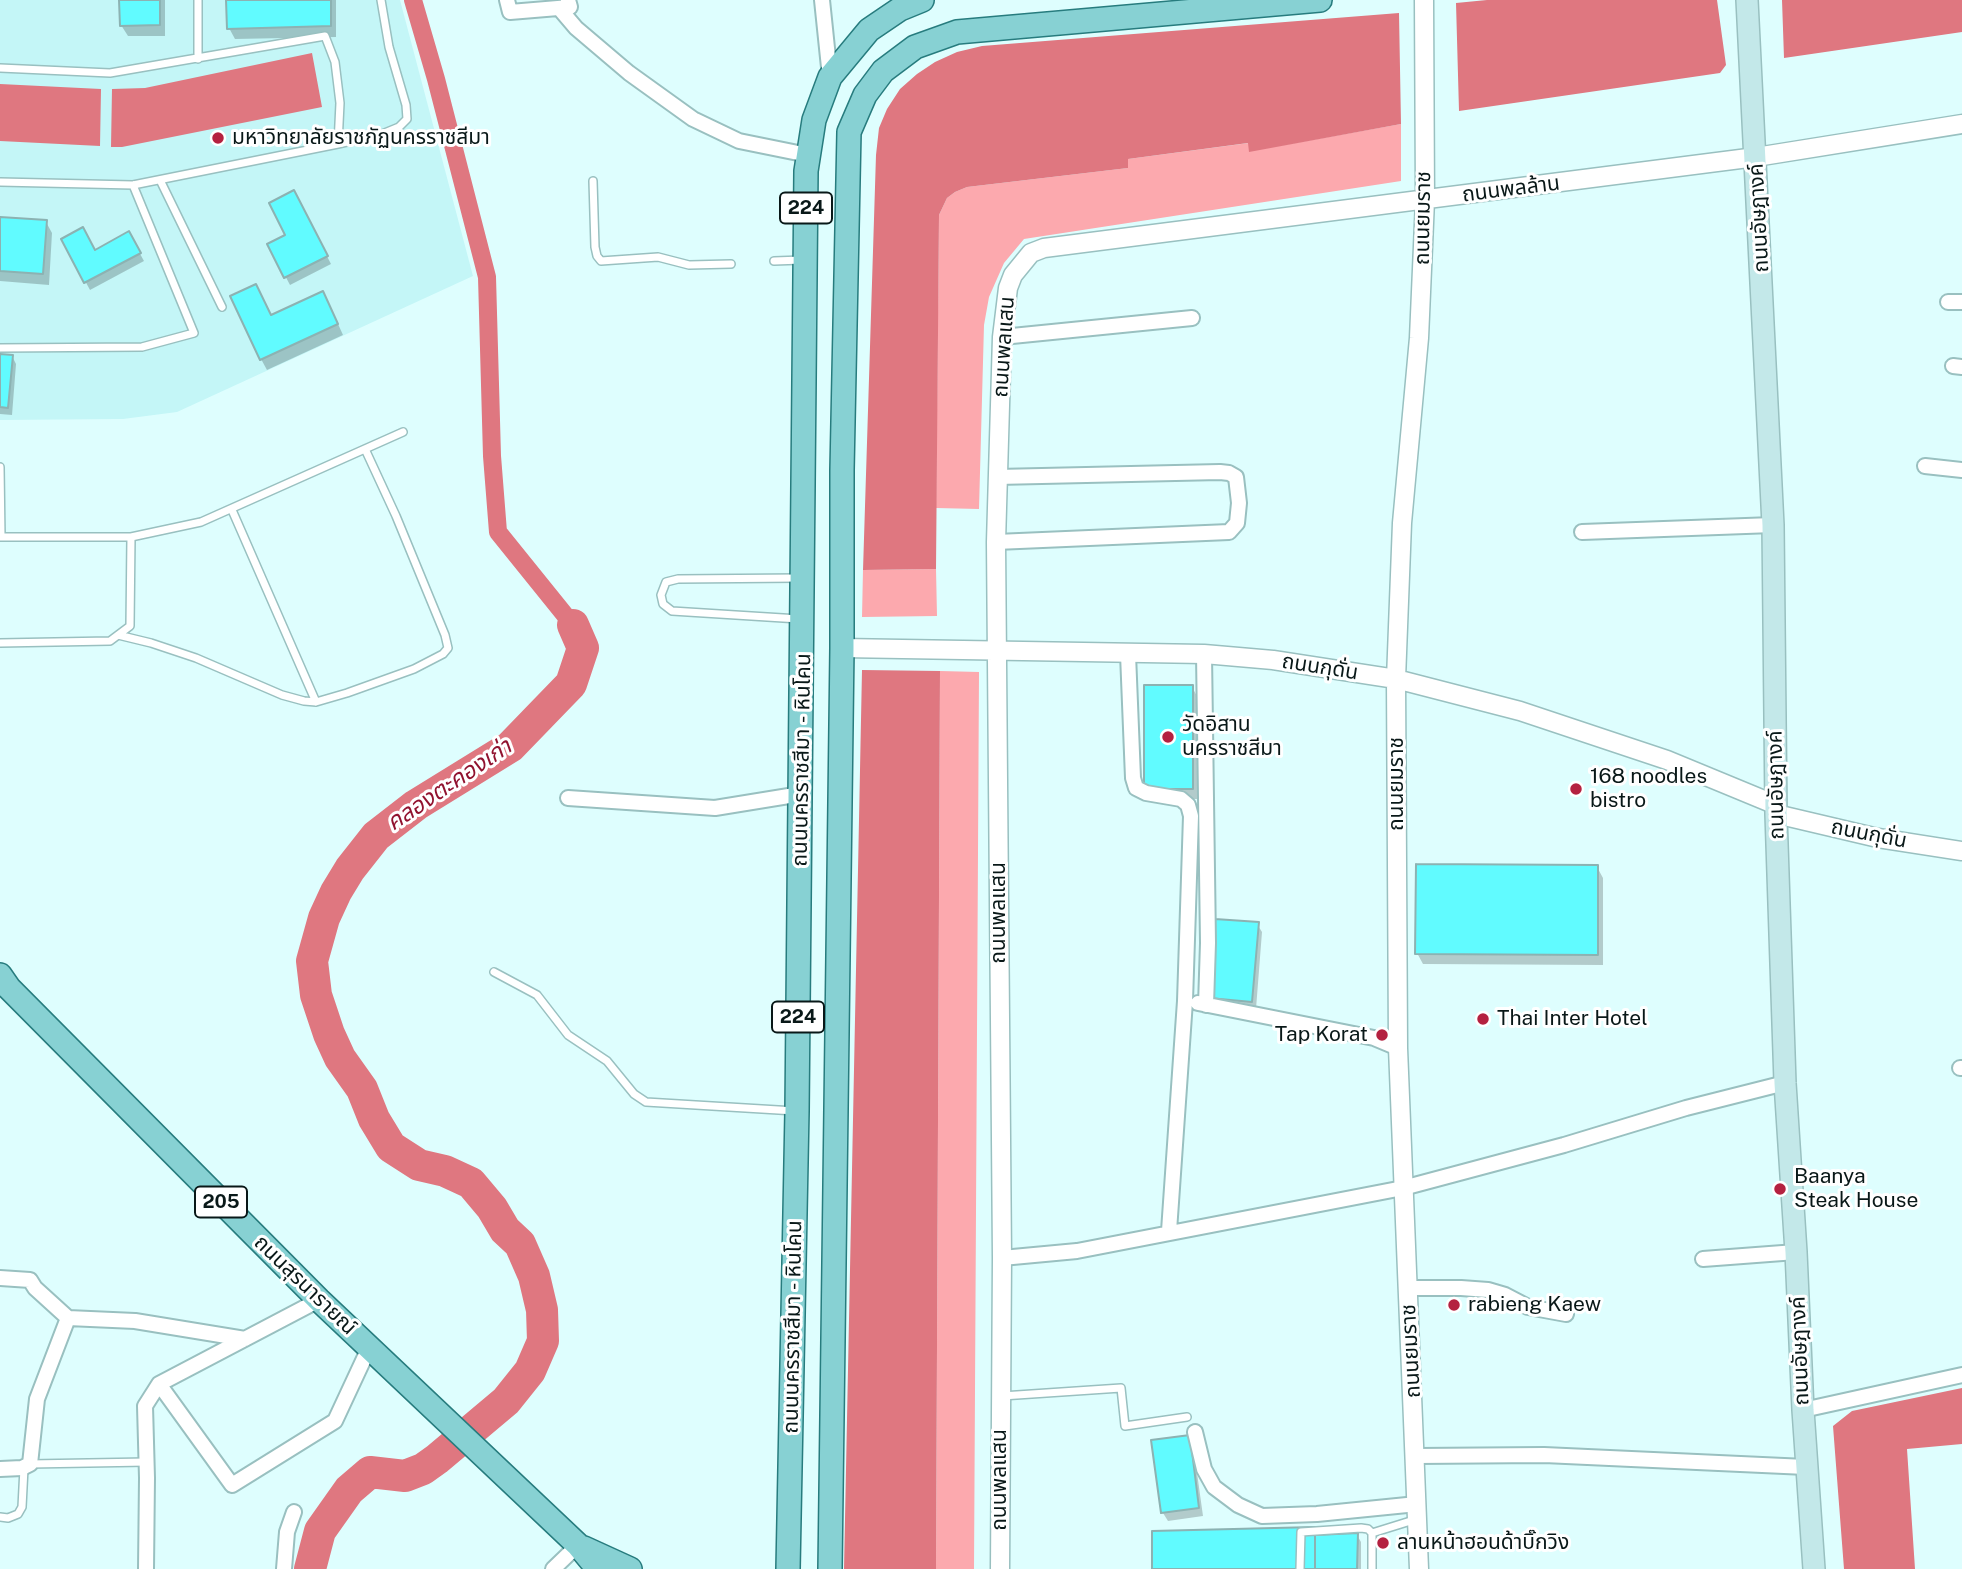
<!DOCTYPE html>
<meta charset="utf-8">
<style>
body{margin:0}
canvas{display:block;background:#defefe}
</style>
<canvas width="1962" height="1569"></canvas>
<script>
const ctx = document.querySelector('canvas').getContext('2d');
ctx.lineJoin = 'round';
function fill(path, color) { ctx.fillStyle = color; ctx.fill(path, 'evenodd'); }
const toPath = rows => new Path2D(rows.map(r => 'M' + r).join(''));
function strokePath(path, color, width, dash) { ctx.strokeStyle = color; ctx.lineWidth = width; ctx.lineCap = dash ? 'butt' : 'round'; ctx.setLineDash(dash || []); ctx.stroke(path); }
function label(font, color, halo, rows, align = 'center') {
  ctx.font = font + ' "Public Sans","Noto Sans Thai",sans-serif'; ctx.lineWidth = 6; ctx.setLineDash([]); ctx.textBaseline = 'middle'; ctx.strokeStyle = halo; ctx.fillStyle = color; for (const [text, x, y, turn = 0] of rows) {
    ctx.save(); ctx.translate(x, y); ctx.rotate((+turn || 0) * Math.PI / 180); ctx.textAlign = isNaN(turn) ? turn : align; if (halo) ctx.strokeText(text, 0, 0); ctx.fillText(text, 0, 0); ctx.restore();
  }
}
fill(toPath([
 [0,0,400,0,473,276,177,412,123,419,0,420]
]), '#c4f6f7');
fill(toPath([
 [1401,124,1401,181,1024,239,1004,263,989,297,984,325,979,509,936,508,939,215,947,198,955,192,967,187,1128,168,1128,159,1249,143,1250,151],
 [936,569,937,616,862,617,863,570],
 [940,671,979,672,974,1569,936,1569]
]), '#fca9ae');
fill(toPath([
 [1487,0,1717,0,1726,65,1720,73,1459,111,1456,3],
 [1782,0,1962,0,1962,32,1784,58],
 [1399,13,1401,124,1249,152,1248,143,1128,159,1128,168,967,187,955,192,947,198,939,215,936,569,863,570,876,155,879,128,887,109,900,89,917,74,935,62,957,52,982,46],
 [312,53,322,107,122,147,111,147,112,89,145,88],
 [0,84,101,89,100,146,0,141],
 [862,670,940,671,936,1569,844,1569],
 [1962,1388,1962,1444,1907,1449,1915,1569,1844,1569,1833,1426,1852,1411]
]), '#df7780');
fill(toPath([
 [121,0,165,0,165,36,128,36,121,25],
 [228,0,336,0,336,37,235,39,229,28],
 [298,200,331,264,290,285,269,245,287,235],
 [0,218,46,222,52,233,49,285,0,281],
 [129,234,144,261,90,290,63,240,94,252],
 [329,304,343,335,267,370,261,359,271,317],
 [0,355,12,356,16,364,12,415,0,414],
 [1192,687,1198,698,1198,799,1152,799],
 [1597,867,1603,878,1603,965,1423,964,1417,953],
 [1257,924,1262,932,1256,1009,1215,1006,1210,998],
 [1153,1441,1193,1444,1203,1516,1168,1521,1163,1513],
 [1314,1529,1319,1537,1357,1535,1361,1542,1361,1569,1153,1569]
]), '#0003');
strokePath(toPath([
 [413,0,436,79,487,277,492,456,498,532,573,625]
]), '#df7780', 18);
strokePath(toPath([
 [310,1569,320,1531,349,1490,370,1472,405,1476,423,1469,437,1459,506,1401,530,1371,543,1341,542,1310,534,1276,520,1244,505,1230,492,1208,471,1183,445,1171,419,1165,391,1147,374,1119,362,1089,340,1058,329,1034,316,995,312,961,324,918,336,892,350,869,376,836,416,805,510,747,571,684,583,648,573,625]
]), '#df7780', 32);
const building = toPath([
 [119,0,160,0,160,25,120,26,119,0],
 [226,0,331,0,331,26,227,29,226,0],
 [294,190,328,256,284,278,267,244,285,235,269,203,294,190],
 [0,217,47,220,43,274,0,271,0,217],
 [83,227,95,250,129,231,141,253,84,283,61,239,83,227],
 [256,284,271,315,323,291,338,324,260,360,230,296,256,284],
 [0,354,13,355,8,408,0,407,0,354],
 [1144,685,1193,685,1193,789,1144,789,1144,685],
 [1416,864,1598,865,1598,955,1415,954,1416,864],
 [1215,919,1259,922,1252,1002,1209,998,1215,919],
 [1190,1435,1199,1508,1161,1513,1151,1440,1190,1435],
 [1315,1527,1315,1569,1152,1569,1152,1531,1315,1527],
 [1358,1533,1357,1569,1315,1569,1315,1535,1358,1533]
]);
fill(building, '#61fbff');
strokePath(building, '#8cb2b2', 2);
const service = toPath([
 [198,59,198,0],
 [0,68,110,73,325,36,335,62,340,103,338,144,133,185,0,182],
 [338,144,382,134,399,127,407,119,406,105,389,47,381,0],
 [160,180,222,307],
 [593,181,595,247,597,256,601,261,658,257,689,265,731,264],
 [774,261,802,260],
 [0,348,142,347,194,333,133,185],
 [0,467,1,537],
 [232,510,316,702],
 [0,537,131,537,130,626,110,641,0,643],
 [131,537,201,522,403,432],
 [799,578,678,579,666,582,661,595,663,604,672,611,799,619],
 [118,635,151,643,196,658,282,695,304,701,316,702,347,693,414,669,443,654,448,648,445,635,396,516,365,449],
 [494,972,537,995,568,1035,607,1061,634,1094,646,1102,795,1111],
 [1002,1396,1121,1388,1125,1426,1187,1417],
 [30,1464,147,1462],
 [0,1517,8,1518,18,1514,22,1507,24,1468],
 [1300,1569,1301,1532,1361,1528,1368,1529,1372,1533],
 [1372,1569,1372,1533,1417,1519]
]);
const minor = toPath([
 [507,0,510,12,570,7,568,0],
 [822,0,830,77],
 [559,8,576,28,629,73,693,119,739,141,808,155],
 [1948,302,1962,302],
 [1002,337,1192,318],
 [1953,366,1962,367],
 [1925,466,1962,470],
 [1582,532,1773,525],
 [996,542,1229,532,1237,523,1239,503,1236,477,1229,473,1220,472,997,477],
 [1128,654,1133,778,1136,788,1146,793,1181,799,1188,805,1191,816,1185,1001,1169,1231],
 [1204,654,1208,943,1206,1005],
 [568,798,715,808,801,794],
 [1198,1003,1374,1038,1398,1048],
 [1960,1068,1962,1068],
 [1002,1258,1077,1251,1403,1188,1564,1145,1686,1108,1785,1083],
 [1703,1259,1796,1252],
 [0,1278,30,1280,35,1288,68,1318,135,1321,245,1339],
 [1408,1288,1461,1288,1488,1290,1505,1295,1528,1307,1566,1314],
 [159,1384,232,1485,335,1421,369,1348],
 [1803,1410,1962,1375],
 [1195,1432,1204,1469,1214,1487,1238,1505,1262,1516,1317,1514,1417,1504],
 [1416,1456,1544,1455,1806,1467],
 [0,1469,22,1468,30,1464,37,1399,68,1318],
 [146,1569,147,1478,145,1406,159,1384,319,1300],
 [284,1569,287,1532,294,1512],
 [553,1569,578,1545]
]);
const tertiary = toPath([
 [842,648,1204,654,1273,660,1396,679,1520,711,1667,760,1776,805],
 [1776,814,1878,838,1962,851],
 [1000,1569,1002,1258,996,542,1002,337,1008,288,1013,275,1031,253,1044,248,1756,157,1962,124],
 [1419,1569,1398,1048,1396,679,1402,523,1419,338,1425,200,1424,0]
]);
const secondary = toPath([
 [1747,0,1773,525,1776,814,1785,1083,1796,1252,1803,1410,1814,1569]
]);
const primary = toPath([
 [0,975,9,988,319,1300,578,1545,598,1569],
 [584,1548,630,1569],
 [788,1569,797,1111,806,171,814,120,830,77,869,30,900,9,922,0],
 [830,1569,842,648,842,470,849,132,865,95,883,71,915,47,957,32,1320,0]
]);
strokePath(service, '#99c0c0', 10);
strokePath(minor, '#99c0c0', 18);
strokePath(tertiary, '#99c0c0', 21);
strokePath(secondary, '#99c0c0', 24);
strokePath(primary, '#277c7e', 26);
strokePath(service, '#fff', 7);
strokePath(minor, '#fff', 14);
strokePath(tertiary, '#fff', 18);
strokePath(secondary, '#c3e8e9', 21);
strokePath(primary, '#87d1d3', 23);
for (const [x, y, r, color] of [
 [218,138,7,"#b42140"],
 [1168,737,7,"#b42140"],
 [1576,789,7,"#b42140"],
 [1483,1019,7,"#b42140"],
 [1382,1035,7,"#b42140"],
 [1780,1189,7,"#b42140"],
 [1454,1305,7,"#b42140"],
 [1383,1543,7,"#b42140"]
]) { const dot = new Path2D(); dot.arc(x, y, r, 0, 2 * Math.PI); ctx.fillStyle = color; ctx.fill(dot); strokePath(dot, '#fff', 2.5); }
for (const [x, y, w] of [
 [806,208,52],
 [798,1017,52],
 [221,1202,52]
]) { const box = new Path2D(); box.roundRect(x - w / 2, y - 15.5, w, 31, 5); ctx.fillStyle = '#fff'; ctx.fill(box); strokePath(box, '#091818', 2); }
label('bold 19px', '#091818', null, [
 ["224",806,208],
 ["224",798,1017],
 ["205",221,1202]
]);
label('21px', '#091818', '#fff', [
 ["มหาวิทยาลัยราชภัฏนครราชสีมา",232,138],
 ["วัดอิสาน",1182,725],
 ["นครราชสีมา",1182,749],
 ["168 noodles",1590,777],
 ["bistro",1590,801],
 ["Thai Inter Hotel",1497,1019],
 ["Tap Korat",1368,1035,"right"],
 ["Baanya",1794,1177],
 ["Steak House",1794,1201],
 ["rabieng Kaew",1468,1305],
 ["ลานหน้าฮอนด้าบิ๊กวิง",1397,1543]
], 'left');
label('21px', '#091818', '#fff', [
 ["ถนนพลล้าน",1511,189,-7],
 ["ถนนยมราช",1423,218,-89],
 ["ถนนอัษฎางค์",1759,218,-93],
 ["ถนนพลแสน",1004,347,-86],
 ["ถนนกุดั่น",1320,667,9],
 ["ถนนนครราชสีมา - หินโคน",802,760,-89],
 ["ถนนยมราช",1397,784,-90],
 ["ถนนอัษฎางค์",1776,785,-91],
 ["ถนนกุดั่น",1869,834,11],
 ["ถนนพลแสน",999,913,-90],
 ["ถนนสุรนารายณ์",305,1285,44],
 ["ถนนนครราชสีมา - หินโคน",793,1327,-89],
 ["ถนนยมราช",1411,1351,-93],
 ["ถนนอัษฎางค์",1800,1351,-92],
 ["ถนนพลแสน",1000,1480,-90]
]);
label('italic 23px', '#91122f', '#fff', [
 ["คลองตะคองเก่า",449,785,-34]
]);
</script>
